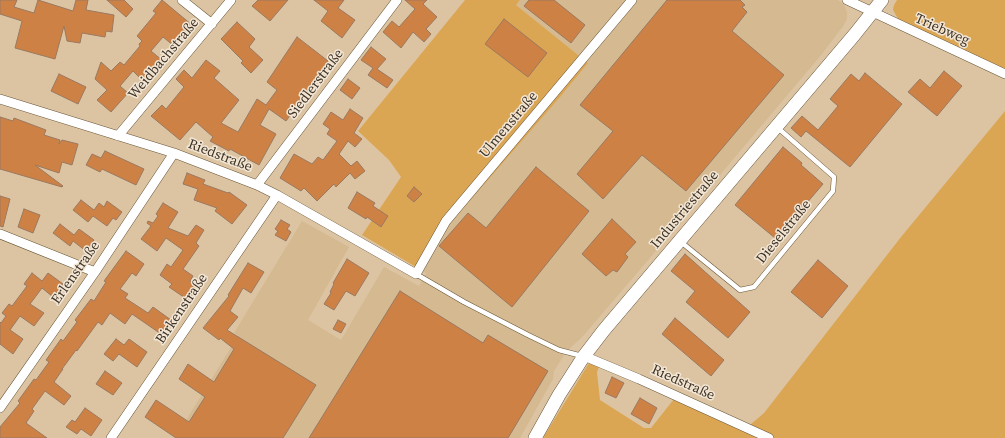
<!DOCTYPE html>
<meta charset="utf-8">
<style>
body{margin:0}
canvas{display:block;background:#dcc4a2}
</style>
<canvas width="1005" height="438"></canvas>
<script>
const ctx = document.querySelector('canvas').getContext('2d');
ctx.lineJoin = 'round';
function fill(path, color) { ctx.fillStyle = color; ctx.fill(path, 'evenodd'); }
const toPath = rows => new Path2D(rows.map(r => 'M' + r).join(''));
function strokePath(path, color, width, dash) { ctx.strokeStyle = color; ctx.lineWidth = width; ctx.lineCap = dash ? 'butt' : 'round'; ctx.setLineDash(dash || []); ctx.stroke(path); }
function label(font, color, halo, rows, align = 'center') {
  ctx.font = font + ' "Source Serif 4",serif'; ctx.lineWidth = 3; ctx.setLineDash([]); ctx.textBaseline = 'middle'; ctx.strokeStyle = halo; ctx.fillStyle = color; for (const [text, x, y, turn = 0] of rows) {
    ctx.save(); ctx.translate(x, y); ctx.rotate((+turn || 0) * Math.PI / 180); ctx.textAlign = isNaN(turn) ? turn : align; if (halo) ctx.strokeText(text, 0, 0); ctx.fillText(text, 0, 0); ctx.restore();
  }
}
fill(toPath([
 [520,0,838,0,844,5,847,12,847,19,844,25,822,54,644,265,583,336,566,352,554,371,553,379,520,438,175,438,238,336,234,333,302,221,349,247,308,320,341,340,384,267,419,286,426,273,421,270,447,227,561,96,588,63,516,5]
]), '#d5b990');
fill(toPath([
 [465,0,520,0,516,5,588,63,561,96,447,227,421,270,362,235,401,177,389,160,358,131],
 [897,0,1005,0,1005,70,900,22,893,10,894,5],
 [1005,111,1005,438,543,438,589,363,599,367,597,372,600,400,644,428,651,428,674,399,744,430,764,413,901,237]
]), '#dba654');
const building = toPath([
 [0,0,17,0,14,7,34,13,38,0,73,11,76,0,88,0,86,10,114,15,112,32,106,31,105,37,82,33,80,43,67,41,64,26,55,59,15,48,22,21,0,14,0,0],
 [107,0,124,0,133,9,126,17,107,0],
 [162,0,192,25,174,46,163,37,151,51,163,61,144,82,133,71,120,86,128,93,111,112,97,100,107,90,95,79,101,62,111,71,120,62,124,65,140,46,139,44,142,41,137,36,156,13,153,11,162,0],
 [258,0,288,0,270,21,252,6,258,0],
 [314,0,344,0,338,8,355,20,342,38,321,21,328,11,314,0],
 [405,0,427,0,423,4,437,17,426,29,431,34,424,42,413,32,401,48,383,32,392,21,399,27,415,9,405,0],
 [529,0,554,0,585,25,571,43,524,6,529,0],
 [667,0,740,0,745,5,742,7,747,12,732,31,784,75,686,191,642,155,603,199,577,174,613,131,580,105,667,0],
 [504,19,547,53,528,77,485,44,504,19],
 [237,22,255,39,249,47,263,60,251,73,241,63,243,61,221,39,237,22],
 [297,37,328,61,309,87,310,88,286,121,269,109,260,125,276,134,259,165,230,149,229,151,210,141,213,137,196,122,180,140,151,116,162,105,166,109,184,87,176,79,184,70,192,78,206,60,220,71,214,78,239,100,221,123,238,132,257,99,266,105,277,90,267,82,297,37],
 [371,47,386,59,377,69,393,80,387,88,368,75,373,68,361,60,371,47],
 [944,71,962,86,937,116,908,92,920,79,930,88,944,71],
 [865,73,902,104,850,167,806,131,801,137,791,128,802,116,818,130,838,106,830,99,851,74,859,81,865,73],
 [59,74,86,87,78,104,51,91,59,74],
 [348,79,360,88,352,99,340,90,348,79],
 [350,109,363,118,354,133,362,139,355,147,348,141,339,154,351,166,357,161,365,171,355,179,350,173,336,187,334,184,317,201,304,188,301,191,280,178,294,154,312,164,318,157,323,160,337,141,327,134,330,129,323,124,331,112,343,120,350,109],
 [0,117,13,121,14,118,46,130,44,135,60,140,59,144,62,140,78,144,72,165,62,162,59,173,35,165,63,186,62,187,0,169,0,117],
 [783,147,802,163,801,165,823,184,800,211,799,209,775,238,735,205,783,147],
 [105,151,144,169,136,185,102,169,100,172,86,165,92,154,101,158,105,151],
 [536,167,589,211,512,307,439,246,468,213,486,228,536,167],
 [187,173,205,180,203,184,228,193,229,192,247,205,232,224,215,211,217,208,194,200,198,189,183,184,187,173],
 [414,187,422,194,414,202,407,196,414,187],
 [357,192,375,203,373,206,388,216,381,227,367,217,366,219,348,208,357,192],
 [0,196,10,199,3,227,0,226,0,196],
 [81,200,94,210,99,203,104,207,107,201,122,212,116,220,113,218,107,226,93,216,88,222,73,210,81,200],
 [163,203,178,212,168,228,188,236,196,225,204,230,196,243,199,246,183,269,193,276,190,281,197,286,188,300,169,287,172,284,160,275,167,264,171,267,183,250,166,238,157,251,141,239,151,226,147,223,148,221,153,223,158,216,156,214,163,203],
 [24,209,40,215,33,233,18,227,24,209],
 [612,219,636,242,625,254,628,257,617,272,613,270,606,276,582,254,612,219],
 [281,220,290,225,287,229,291,232,286,241,275,235,278,231,275,229,281,220],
 [60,224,74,235,79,229,94,240,86,251,73,241,70,246,53,233,60,224],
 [126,251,144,264,136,276,132,273,120,289,128,294,125,298,148,313,153,307,171,320,161,334,132,314,125,324,110,313,102,325,98,322,77,351,76,350,62,369,63,369,54,382,71,396,64,405,45,391,32,409,34,411,26,423,47,438,0,438,0,427,20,403,18,401,34,379,36,380,49,362,46,360,61,339,63,341,77,322,75,320,91,299,94,301,106,282,104,281,126,251],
 [685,254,750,312,728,338,686,302,695,291,671,271,685,254],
 [347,259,369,273,355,296,346,291,334,310,324,304,331,293,330,292,334,284,333,283,347,259],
 [818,260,848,286,822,318,791,292,818,260],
 [248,263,264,272,251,293,243,288,230,311,238,317,227,330,316,385,283,438,176,438,145,417,156,400,189,422,205,397,179,379,188,364,214,382,234,349,220,338,219,340,203,328,229,296,228,295,248,263],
 [32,273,42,281,48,273,63,284,53,297,42,288,30,304,44,313,34,326,20,316,10,330,23,339,13,354,0,344,0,322,1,323,6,316,2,313,9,304,12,306,27,286,24,284,32,273],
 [400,291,483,343,488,335,548,371,508,438,309,438,400,291],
 [675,318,724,360,711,376,662,334,675,318],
 [338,320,346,324,341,333,333,329,338,320],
 [116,339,124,345,129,339,147,352,137,367,119,354,113,361,104,354,116,339],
 [105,371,122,383,113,395,96,384,105,371],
 [612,377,624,383,616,398,605,393,612,377],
 [640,398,657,408,649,424,631,414,640,398],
 [85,408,102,420,91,436,81,429,77,434,66,427,72,420,75,422,85,408]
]);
fill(building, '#ce8144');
strokePath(building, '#9a7961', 1);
const lane = toPath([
 [681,242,740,290,754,287,833,191,834,177,778,128],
 [416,274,464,302,528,335,559,350,582,356]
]);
const street = toPath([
 [182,0,212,24],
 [847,0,1005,74],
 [0,99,174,153,257,185,277,195,416,274,446,221,632,0],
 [118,136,231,0],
 [257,185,397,0],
 [0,234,95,272],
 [584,356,639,379,769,438],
 [0,408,95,272,174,153],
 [111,438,277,195]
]);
const secondary = toPath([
 [535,438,559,395,584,356,604,330,855,34,882,0]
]);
strokePath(lane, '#695536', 5.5);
strokePath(street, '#695536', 10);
strokePath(secondary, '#695536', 14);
strokePath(lane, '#fff', 4.5);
strokePath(street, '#fff', 9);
strokePath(secondary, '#fff', 13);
label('14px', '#3e3426', '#f3e6d5', [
 ["Triebweg",942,30,24],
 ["Weidbachstraße",164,59,-50],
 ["Siedlerstraße",316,84,-53],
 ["Ulmenstraße",509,125,-50],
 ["Riedstraße",220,156,21],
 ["Industriestraße",685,210,-50],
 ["Dieselstraße",784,232,-51],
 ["Erlenstraße",76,273,-55],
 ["Birkenstraße",182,309,-56],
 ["Riedstraße",683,383,24]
]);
</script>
